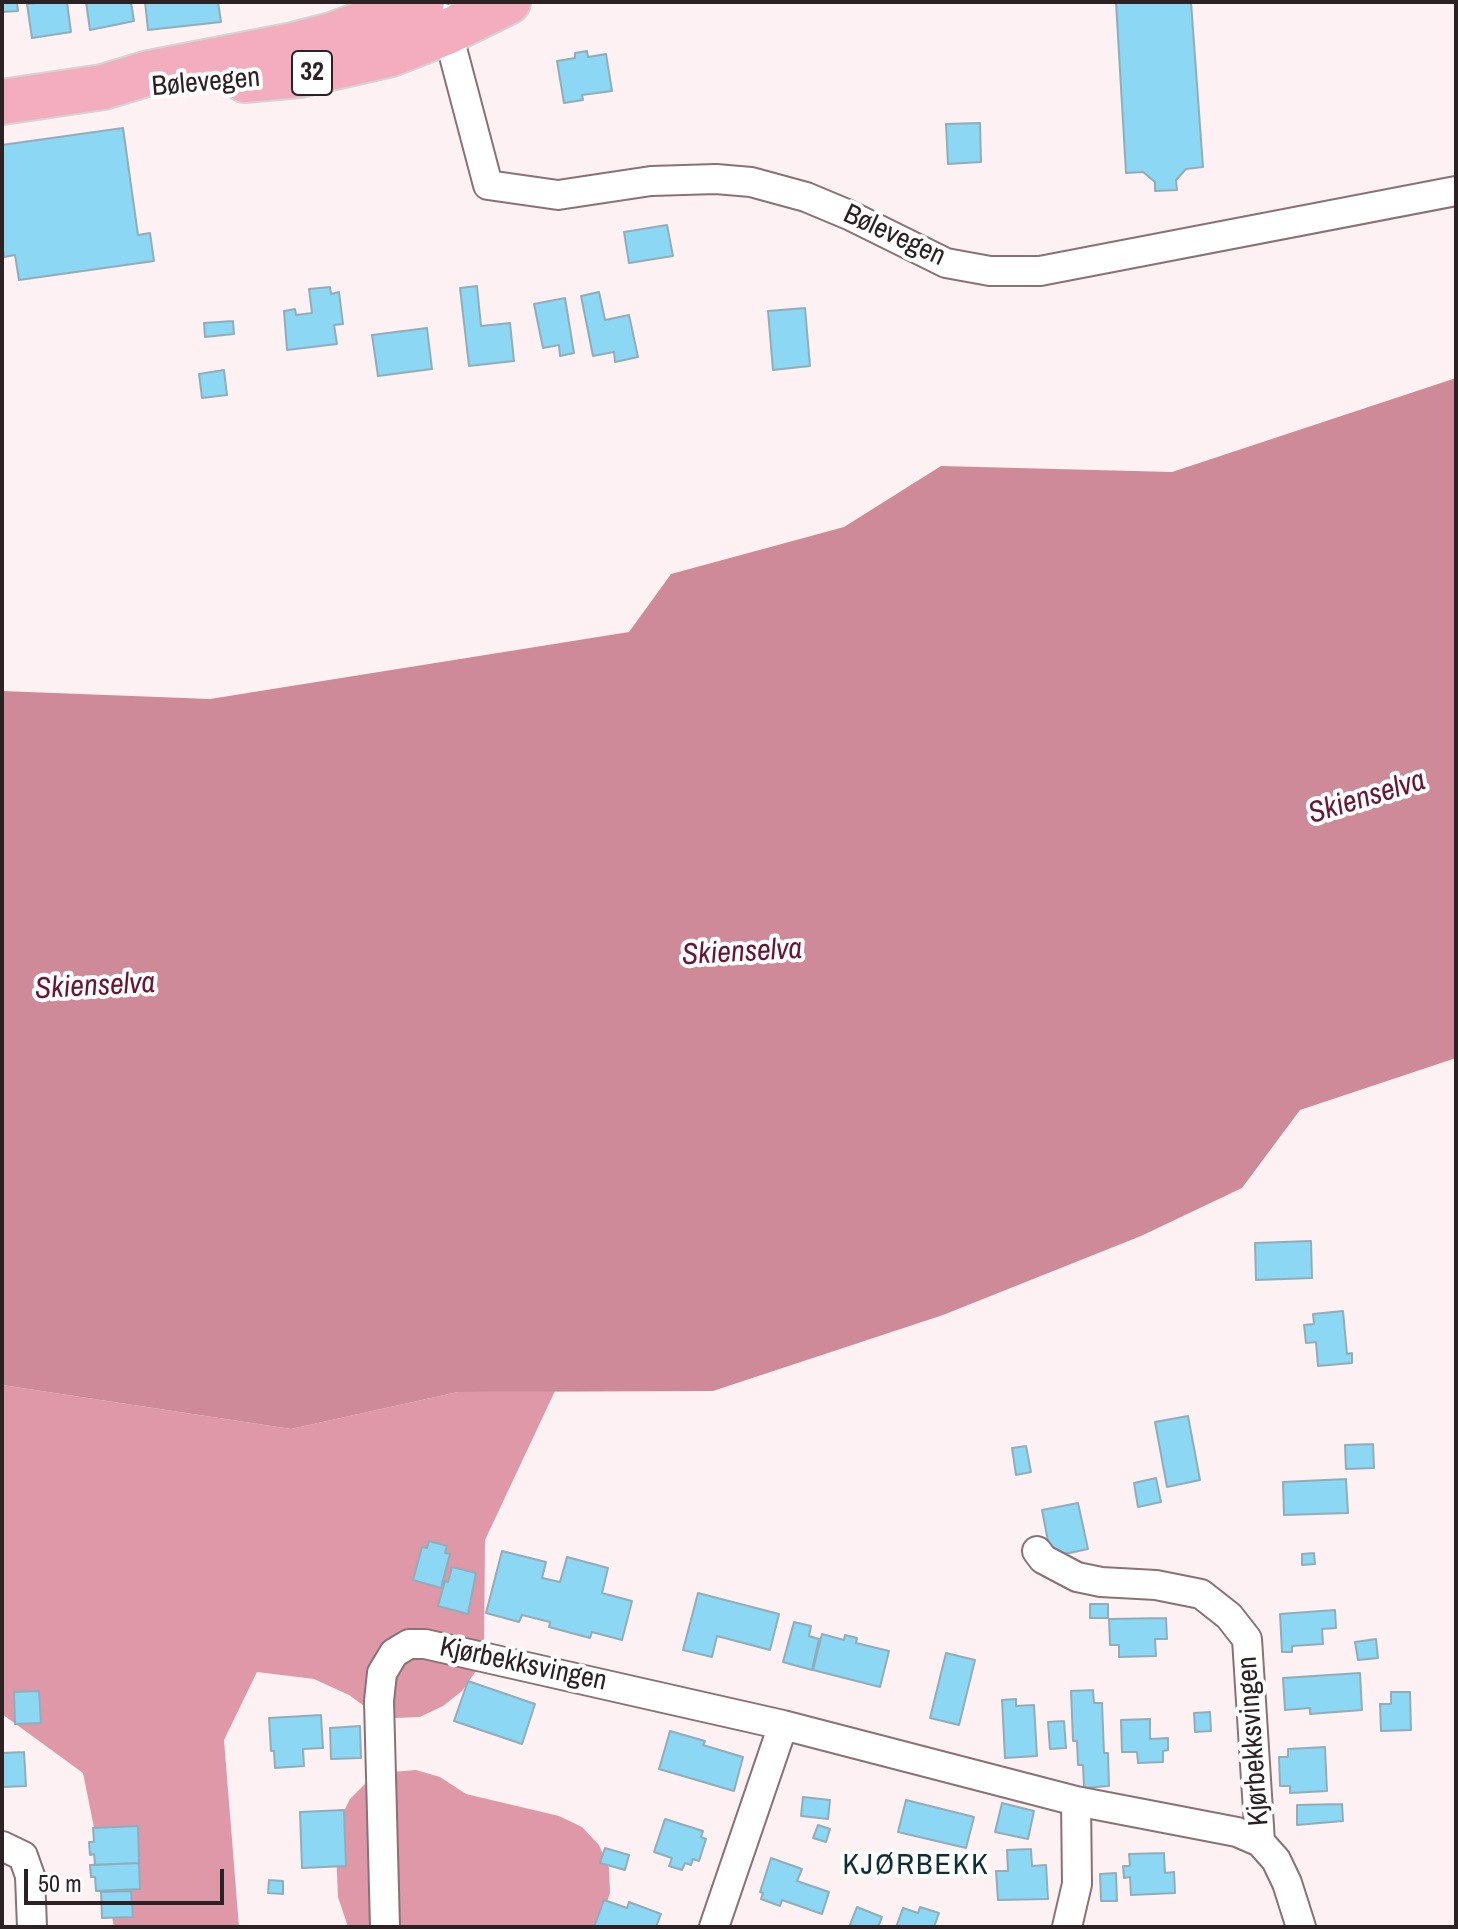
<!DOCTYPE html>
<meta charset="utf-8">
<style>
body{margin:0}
#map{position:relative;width:1458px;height:1929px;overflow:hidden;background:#fef1f3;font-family:"Archivo Narrow",sans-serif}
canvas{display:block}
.frame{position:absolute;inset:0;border:4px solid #2c2123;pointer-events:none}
.scale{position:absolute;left:24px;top:1869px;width:200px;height:36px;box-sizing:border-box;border:4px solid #2c2123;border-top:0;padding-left:10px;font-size:24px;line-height:28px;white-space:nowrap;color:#2c2123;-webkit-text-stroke:6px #fff;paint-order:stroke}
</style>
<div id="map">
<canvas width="1458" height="1929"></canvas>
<div class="frame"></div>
<div class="scale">50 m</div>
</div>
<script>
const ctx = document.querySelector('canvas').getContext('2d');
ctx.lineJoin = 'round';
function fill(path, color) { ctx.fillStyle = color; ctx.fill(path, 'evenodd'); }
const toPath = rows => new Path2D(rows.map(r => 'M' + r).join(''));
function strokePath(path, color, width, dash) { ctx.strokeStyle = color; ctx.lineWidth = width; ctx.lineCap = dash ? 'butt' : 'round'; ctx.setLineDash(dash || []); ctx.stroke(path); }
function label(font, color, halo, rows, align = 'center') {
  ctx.font = font + ' "Archivo Narrow",sans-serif'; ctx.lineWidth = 8; ctx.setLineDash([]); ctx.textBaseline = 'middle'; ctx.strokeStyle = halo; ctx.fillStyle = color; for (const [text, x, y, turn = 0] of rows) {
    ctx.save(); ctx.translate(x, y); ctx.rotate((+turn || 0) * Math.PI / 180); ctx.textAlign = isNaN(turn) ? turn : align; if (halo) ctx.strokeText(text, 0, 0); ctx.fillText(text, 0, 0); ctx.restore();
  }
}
fill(toPath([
 [2,1385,291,1429,458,1392,555,1391,485,1540,484,1647,476,1671,462,1691,443,1706,420,1717,395,1718,371,1711,349,1695,314,1679,257,1672,224,1740,239,1927,114,1927,83,1773,2,1714],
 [416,1770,440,1777,466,1794,559,1816,582,1827,599,1845,609,1868,610,1893,599,1927,348,1927,338,1897,336,1851,339,1821,350,1799,368,1781,391,1772]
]), '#de98a7');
fill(toPath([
 [1456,378,1456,1058,1300,1110,1242,1188,1141,1236,943,1315,713,1391,458,1392,291,1429,2,1385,2,691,210,699,629,632,671,574,844,527,941,466,1172,472]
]), '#cf8a99');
const building = toPath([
 [2,2,17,2,18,11,2,12,2,2],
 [43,2,67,2,71,32,32,38,27,4,43,2],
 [86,2,131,2,134,21,90,30,86,2],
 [145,2,218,2,221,22,148,30,145,2],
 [1116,2,1191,2,1203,167,1186,169,1176,180,1177,190,1155,191,1155,182,1143,172,1126,173,1116,2],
 [587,51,588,57,606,54,612,91,582,95,583,100,564,103,557,61,575,58,575,53,587,51],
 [980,123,981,162,948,164,946,124,980,123],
 [123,128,138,235,150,233,154,261,19,280,15,255,4,257,2,244,2,145,123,128],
 [667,225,673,256,629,263,624,232,667,225],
 [477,286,481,326,510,323,514,361,469,366,460,288,477,286],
 [330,287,331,294,339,292,343,324,334,325,337,344,287,350,284,311,295,309,296,315,312,313,309,289,330,287],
 [599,292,605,320,629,315,638,357,615,362,614,352,593,356,581,296,599,292],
 [565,298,574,353,560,356,559,345,543,348,534,304,565,298],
 [805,308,810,366,773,370,768,311,805,308],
 [233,321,234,334,205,337,204,323,233,321],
 [427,328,432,369,378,376,372,335,427,328],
 [224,370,227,395,202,398,199,374,224,370],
 [1311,1241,1312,1278,1256,1280,1255,1243,1311,1241],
 [1343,1311,1347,1354,1352,1353,1352,1363,1318,1366,1316,1342,1306,1343,1304,1325,1314,1324,1313,1314,1343,1311],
 [1188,1416,1200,1480,1167,1487,1155,1422,1188,1416],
 [1373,1444,1374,1468,1346,1469,1345,1445,1373,1444],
 [1026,1446,1031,1472,1016,1475,1012,1448,1026,1446],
 [1156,1478,1161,1502,1138,1507,1134,1483,1156,1478],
 [1346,1479,1348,1513,1284,1515,1283,1482,1346,1479],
 [1078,1503,1088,1549,1051,1557,1042,1510,1078,1503],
 [429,1541,447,1546,445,1553,450,1554,441,1588,413,1580,422,1547,427,1548,429,1541],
 [502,1551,546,1562,542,1578,560,1582,567,1557,608,1568,602,1593,632,1601,622,1640,592,1632,590,1638,549,1627,550,1622,522,1615,519,1622,486,1613,502,1551],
 [1314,1553,1315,1564,1302,1565,1302,1554,1314,1553],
 [452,1567,476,1573,468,1614,438,1606,445,1581,448,1582,452,1567],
 [698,1593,779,1614,770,1650,717,1636,712,1657,683,1650,698,1593],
 [1090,1604,1108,1604,1108,1618,1090,1618,1090,1604],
 [1335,1610,1336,1628,1322,1629,1323,1644,1292,1646,1292,1652,1282,1652,1280,1614,1335,1610],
 [1166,1618,1167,1639,1155,1639,1156,1656,1119,1657,1119,1645,1110,1645,1109,1619,1166,1618],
 [794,1622,811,1626,809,1636,819,1639,812,1670,783,1662,794,1622],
 [822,1634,844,1640,845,1635,857,1638,856,1643,889,1651,880,1687,813,1670,822,1634],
 [1376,1639,1378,1658,1358,1660,1355,1642,1376,1639],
 [946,1653,975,1660,959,1725,930,1718,946,1653],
 [1360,1673,1362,1710,1310,1714,1310,1708,1285,1710,1283,1678,1360,1673],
 [468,1681,535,1704,522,1744,454,1721,468,1681],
 [1093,1690,1094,1703,1102,1703,1104,1753,1108,1753,1109,1786,1084,1788,1083,1765,1078,1765,1077,1741,1073,1741,1071,1691,1093,1690],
 [39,1691,41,1723,15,1724,14,1692,39,1691],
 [1391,1692,1410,1692,1411,1730,1381,1731,1380,1704,1391,1704,1391,1692],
 [1016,1699,1016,1706,1034,1705,1037,1756,1005,1758,1002,1700,1016,1699],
 [1210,1712,1211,1731,1195,1732,1194,1713,1210,1712],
 [321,1715,323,1748,303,1749,304,1766,275,1768,274,1751,271,1751,269,1718,321,1715],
 [1150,1719,1150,1739,1168,1738,1168,1750,1163,1751,1163,1762,1138,1763,1137,1752,1122,1752,1121,1720,1150,1719],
 [1064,1721,1066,1748,1050,1749,1048,1722,1064,1721],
 [360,1726,361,1758,331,1759,330,1728,360,1726],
 [670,1731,705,1741,703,1745,743,1757,734,1791,659,1769,670,1731],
 [1325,1747,1327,1791,1290,1793,1290,1786,1280,1786,1279,1757,1288,1757,1288,1749,1325,1747],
 [24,1752,26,1786,2,1787,2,1753,24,1752],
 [803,1797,830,1800,828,1819,801,1816,803,1797],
 [906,1800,974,1817,966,1848,898,1832,906,1800],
 [1002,1803,1034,1811,1028,1839,995,1832,1002,1803],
 [1342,1804,1343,1821,1297,1825,1297,1805,1342,1804],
 [344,1810,346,1866,302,1868,300,1812,344,1810],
 [665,1819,703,1831,701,1837,706,1839,699,1861,693,1859,691,1865,685,1863,682,1870,669,1866,672,1858,654,1852,665,1819],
 [818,1825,830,1829,826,1842,813,1838,818,1825],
 [138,1826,139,1863,95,1865,94,1854,90,1855,89,1842,94,1842,93,1828,138,1826],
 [605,1848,629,1855,625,1870,600,1863,605,1848],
 [1031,1849,1032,1866,1046,1865,1048,1899,998,1900,996,1871,1008,1871,1007,1850,1031,1849],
 [1164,1853,1165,1873,1174,1872,1175,1893,1131,1895,1130,1877,1124,1878,1123,1866,1130,1866,1129,1854,1164,1853],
 [771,1858,802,1869,797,1881,829,1892,822,1914,782,1900,780,1906,761,1899,763,1893,760,1892,771,1858],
 [139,1863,140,1889,96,1891,95,1877,91,1877,90,1865,139,1863],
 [1116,1873,1117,1901,1101,1901,1100,1874,1116,1873],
 [269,1880,283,1881,283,1894,268,1893,269,1880],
 [131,1891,133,1917,102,1918,101,1892,131,1891],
 [604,1900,627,1908,629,1902,661,1914,656,1927,594,1927,604,1900],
 [857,1907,882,1917,878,1927,849,1927,857,1907],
 [920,1907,939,1913,934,1927,896,1927,903,1908,918,1913,920,1907]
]);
fill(building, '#8bd7f4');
strokePath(building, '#91adb9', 2);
const street = toPath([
 [444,18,488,185,558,195,651,181,716,179,751,182,806,197,849,215,946,263,990,271,1040,271,1456,191],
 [1037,1551,1043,1559,1077,1577,1101,1582,1156,1585,1201,1594,1229,1616,1247,1639,1260,1842],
 [2,1846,23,1856,30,1876,32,1927],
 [385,1927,379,1701,382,1673,394,1653,409,1644,425,1644,783,1725,1076,1801,1237,1832,1260,1842,1276,1860,1287,1883,1301,1927],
 [714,1927,783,1725],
 [1067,1927,1077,1884,1076,1801]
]);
const primary = toPath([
 [245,80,299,75,391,54,447,32,508,2],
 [2,102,103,87,149,73,293,45,332,35,422,2]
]);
strokePath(street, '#8b7075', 32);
strokePath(primary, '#d5d3d3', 48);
strokePath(street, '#fff', 28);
strokePath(primary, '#f3adbf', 44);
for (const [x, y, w] of [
 [312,73,40]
]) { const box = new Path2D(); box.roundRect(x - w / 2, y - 22, w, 44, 6); ctx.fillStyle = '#fff'; ctx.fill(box); strokePath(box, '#2c2123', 2); }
label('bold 26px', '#2c2123', null, [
 ["32",312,73]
]);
label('28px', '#2c2123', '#fff', [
 ["Bølevegen",206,83,-5],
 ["Bølevegen",894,236,25],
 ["Kjørbekksvingen",523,1665,12],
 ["Kjørbekksvingen",1254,1741,-94]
]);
label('italic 30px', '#681631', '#fff', [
 ["Skienselva",1367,798,-17],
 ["Skienselva",742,953,-3],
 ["Skienselva",95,987,-3]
]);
ctx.letterSpacing = '2px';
label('30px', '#102e38', '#fff', [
 ["KJØRBEKK",916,1866]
]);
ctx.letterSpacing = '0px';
</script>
